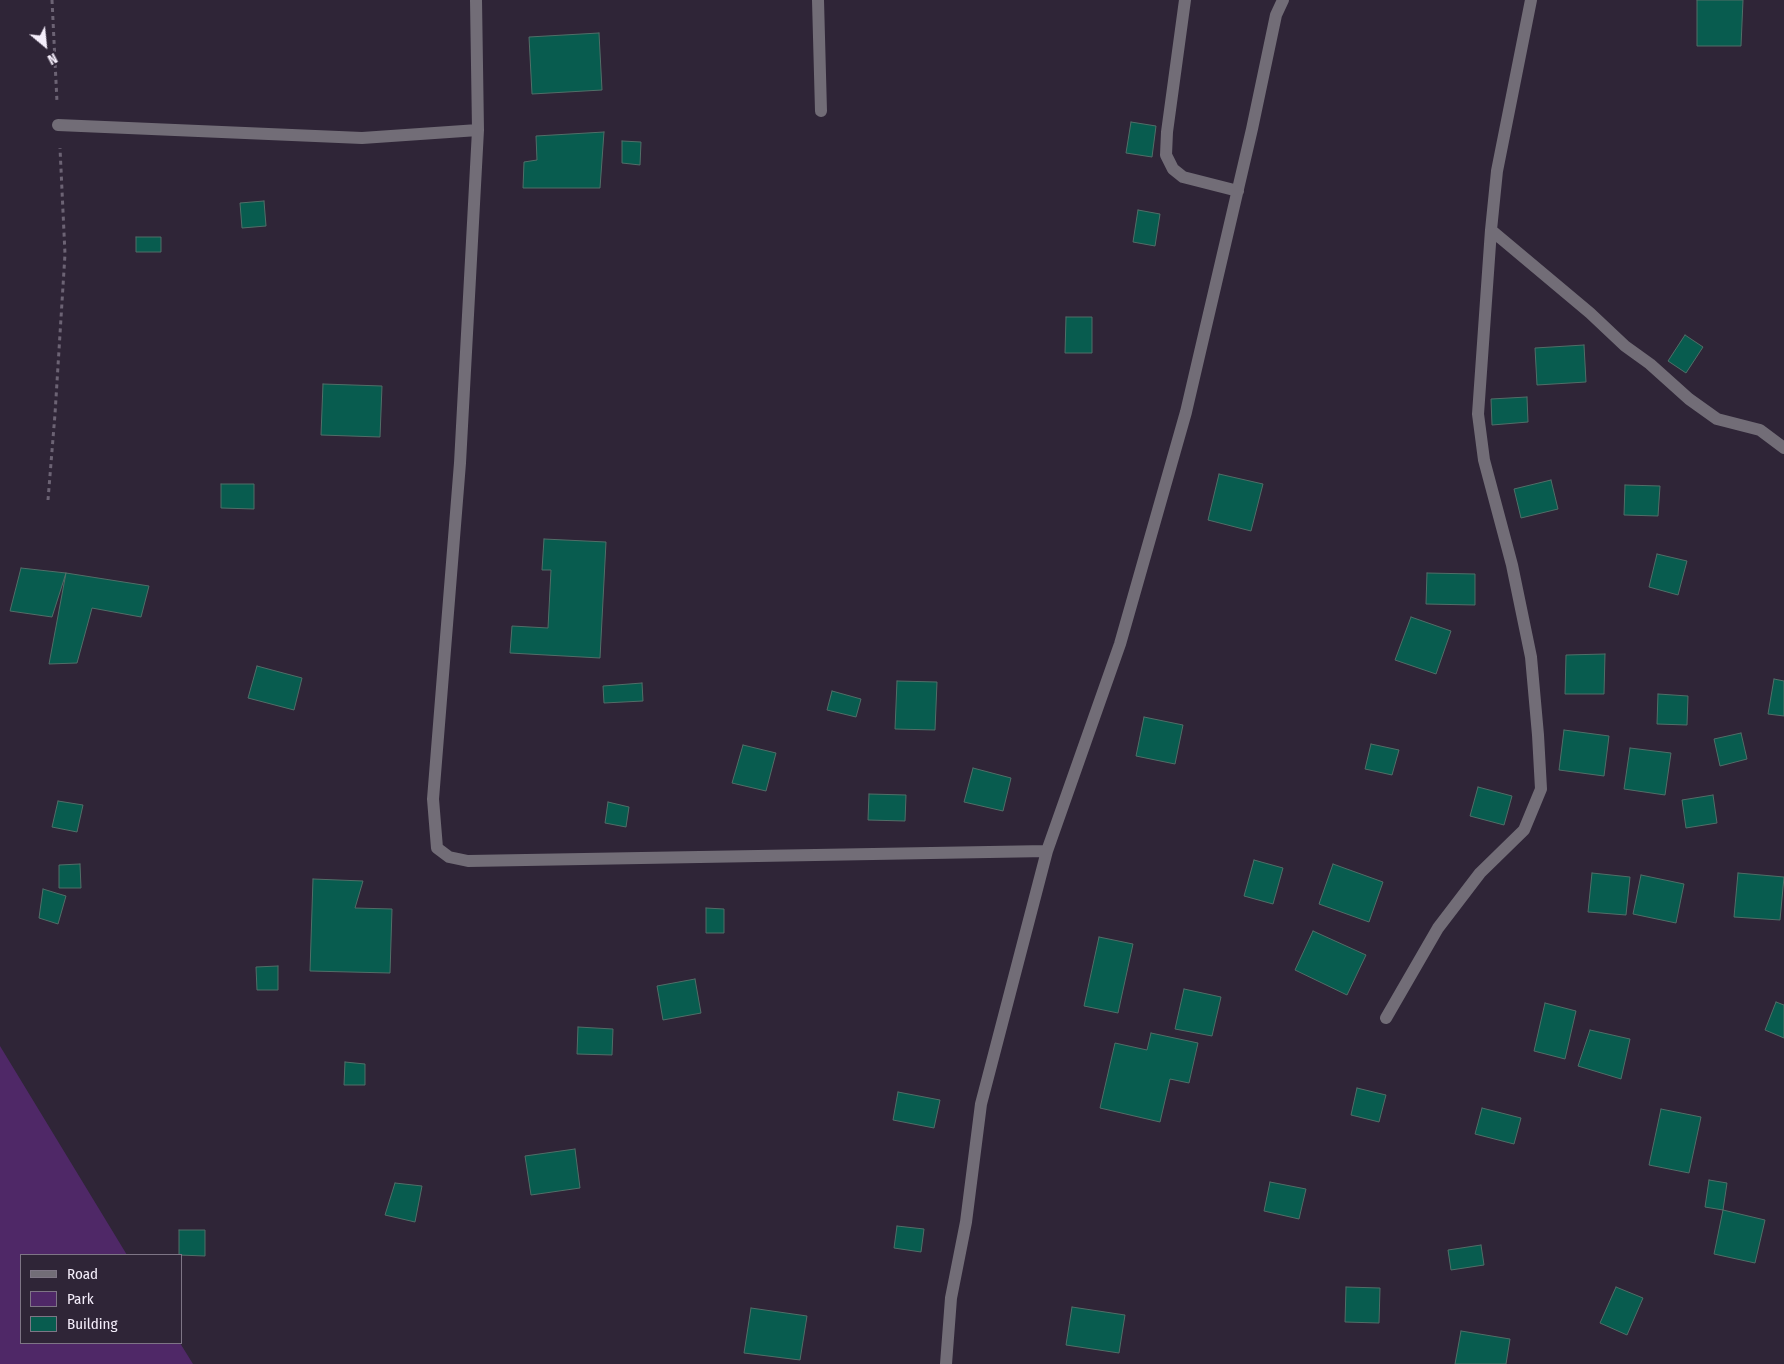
<!DOCTYPE html>
<style>
body{margin:0}
#map{position:relative;width:1784px;height:1364px;overflow:hidden;background:#2f2537;font-family:"Fira Sans Condensed",sans-serif}
canvas{display:block}
.legend{position:absolute;left:20px;top:1254px;width:162px;height:90px;box-sizing:border-box;background:#2f2537;border:1px solid #7e7585;margin:0;padding:6px 9px;list-style:none;font-size:15px;color:#f5eefb}
.legend li{display:flex;align-items:center;gap:10px;height:25px}
.legend b{width:25px;border:1px solid #7e7585}
.north{position:absolute;left:20px;top:20px;width:50px;height:50px;-webkit-text-stroke:4px #2f2537;paint-order:stroke;rotate:152deg;font-size:14px;font-weight:700;line-height:20px;text-align:center;color:#f5eefb}
.north::after{content:'';display:block;margin:auto;width:18px;height:22px;background:#f5eefb;clip-path:polygon(50% 0,100% 100%,50% 72%,0 100%)}
</style>
<div id="map">
<canvas width="1784" height="1364"></canvas>
<ul class="legend">
<li><b style="height:6px;background:#726d77"></b>Road</li>
<li><b style="height:14px;background:#4f2867"></b>Park</li>
<li><b style="height:14px;background:#085c4f"></b>Building</li>
</ul>
<div class="north">N</div>
</div>
<script>
const ctx = document.querySelector('canvas').getContext('2d');
ctx.lineJoin = 'round';
function fill(path, color) { ctx.fillStyle = color; ctx.fill(path, 'evenodd'); }
const toPath = rows => new Path2D(rows.map(r => 'M' + r).join(''));
function strokePath(path, color, width, dash) { ctx.strokeStyle = color; ctx.lineWidth = width; ctx.lineCap = dash ? 'butt' : 'round'; ctx.setLineDash(dash || []); ctx.stroke(path); }
fill(toPath([
 [0,1046,127,1255,21,1255,21,1343,180,1343,193,1364,0,1364]
]), '#4f2867');
const building = toPath([
 [1697,0,1743,0,1741,46,1697,46,1697,0],
 [599,33,602,90,532,94,529,37,599,33],
 [1131,122,1156,126,1152,157,1126,153,1131,122],
 [604,132,600,188,523,188,524,162,537,160,536,136,604,132],
 [622,141,641,142,640,165,622,163,622,141],
 [264,201,266,226,242,228,240,203,264,201],
 [1138,210,1160,214,1155,246,1133,242,1138,210],
 [136,237,161,237,161,252,136,252,136,237],
 [1066,317,1092,317,1092,353,1065,353,1066,317],
 [1685,335,1703,347,1686,373,1668,361,1685,335],
 [1584,345,1586,382,1537,385,1535,348,1584,345],
 [323,384,382,386,380,437,321,435,323,384],
 [1527,397,1528,422,1492,425,1491,399,1527,397],
 [1219,474,1263,484,1251,531,1208,520,1219,474],
 [1551,480,1558,509,1521,518,1514,489,1551,480],
 [221,484,254,484,254,509,221,508,221,484],
 [1625,485,1660,486,1658,516,1624,515,1625,485],
 [544,539,606,542,600,658,510,653,512,626,548,628,551,570,542,570,544,539],
 [1657,554,1687,561,1678,595,1649,587,1657,554],
 [21,568,66,573,52,617,10,611,21,568],
 [66,573,149,586,141,617,92,608,77,663,49,664,66,573],
 [1427,573,1475,574,1475,605,1426,604,1427,573],
 [1411,617,1451,631,1436,674,1395,660,1411,617],
 [1605,654,1604,694,1565,694,1566,655,1605,654],
 [257,666,302,678,294,710,248,698,257,666],
 [1774,679,1784,681,1784,716,1768,714,1774,679],
 [897,681,937,682,935,730,895,729,897,681],
 [642,683,643,701,604,703,603,686,642,683],
 [832,691,861,699,856,717,827,710,832,691],
 [1658,694,1688,696,1687,725,1657,724,1658,694],
 [1144,717,1183,725,1175,764,1136,756,1144,717],
 [1564,730,1609,736,1604,776,1559,770,1564,730],
 [1741,733,1747,759,1720,766,1714,739,1741,733],
 [1371,744,1399,750,1392,775,1365,769,1371,744],
 [743,745,776,753,766,791,732,783,743,745],
 [1630,748,1671,753,1665,795,1624,789,1630,748],
 [973,768,1011,778,1003,811,964,802,973,768],
 [1478,787,1512,796,1504,825,1470,816,1478,787],
 [869,794,906,795,905,821,868,820,869,794],
 [1713,795,1717,823,1686,828,1682,800,1713,795],
 [58,801,83,805,77,832,52,827,58,801],
 [608,802,629,807,626,827,605,823,608,802],
 [1254,860,1283,868,1273,904,1244,896,1254,860],
 [80,864,81,888,59,888,59,865,80,864],
 [1333,864,1383,882,1369,922,1319,904,1333,864],
 [1592,873,1630,877,1626,915,1588,912,1592,873],
 [1738,873,1784,877,1780,920,1734,917,1738,873],
 [1641,875,1684,884,1676,923,1633,914,1641,875],
 [313,879,363,881,355,908,392,909,390,973,310,971,313,879],
 [43,889,66,896,58,924,39,918,43,889],
 [706,908,724,909,724,933,706,933,706,908],
 [1313,931,1366,955,1347,995,1295,970,1313,931],
 [1099,937,1133,944,1118,1013,1084,1006,1099,937],
 [278,966,278,990,257,990,256,967,278,966],
 [695,979,701,1013,663,1020,657,986,695,979],
 [1184,989,1221,997,1212,1036,1175,1029,1184,989],
 [1776,1002,1784,1005,1784,1038,1765,1030,1776,1002],
 [1545,1003,1576,1011,1565,1059,1534,1051,1545,1003],
 [578,1027,613,1029,612,1055,577,1054,578,1027],
 [1590,1030,1630,1039,1621,1079,1578,1066,1590,1030],
 [1151,1033,1198,1043,1189,1083,1170,1079,1160,1122,1100,1108,1115,1043,1147,1050,1151,1033],
 [345,1062,365,1064,365,1085,344,1085,345,1062],
 [1357,1088,1386,1095,1379,1122,1351,1115,1357,1088],
 [898,1092,940,1100,934,1128,893,1120,898,1092],
 [1482,1108,1521,1118,1514,1144,1475,1134,1482,1108],
 [1661,1109,1701,1117,1689,1173,1649,1165,1661,1109],
 [575,1149,580,1188,531,1195,525,1156,575,1149],
 [1709,1180,1727,1183,1723,1210,1705,1207,1709,1180],
 [1270,1182,1306,1189,1299,1219,1264,1211,1270,1182],
 [395,1183,422,1186,415,1222,385,1215,395,1183],
 [1723,1210,1765,1220,1755,1263,1714,1254,1723,1210],
 [897,1226,924,1229,921,1252,894,1248,897,1226],
 [179,1230,205,1230,205,1256,179,1255,179,1230],
 [1481,1245,1484,1265,1451,1270,1448,1250,1481,1245],
 [1346,1287,1380,1288,1379,1323,1345,1322,1346,1287],
 [1616,1287,1643,1298,1627,1335,1600,1323,1616,1287],
 [1072,1307,1125,1315,1119,1353,1066,1345,1072,1307],
 [751,1308,807,1316,800,1360,744,1353,751,1308],
 [1461,1331,1510,1339,1506,1364,1455,1364,1461,1331]
]);
fill(building, '#085c4f');
strokePath(building, '#516e68', 1);
strokePath(toPath([
 [52,0,57,102],
 [48,500,55,414,65,254,60,148]
]), '#6c6374', 3, [4, 4]);
strokePath(toPath([
 [476,0,478,130,460,463,433,799,437,848,449,857,468,861,1047,851],
 [818,0,821,111],
 [1185,0,1167,132,1166,155,1173,169,1183,177,1238,191],
 [58,125,362,138,478,130],
 [1491,230,1590,313,1625,346,1650,364,1689,399,1717,419,1760,430,1784,448],
 [1386,1018,1438,928,1480,873,1524,830,1541,789,1538,735,1531,657,1512,565,1484,460,1478,414,1491,230,1497,171,1531,0],
 [946,1364,951,1298,966,1222,981,1104,1047,851,1120,644,1186,412,1252,129,1276,15,1283,0]
]), '#726d77', 12);
</script>
